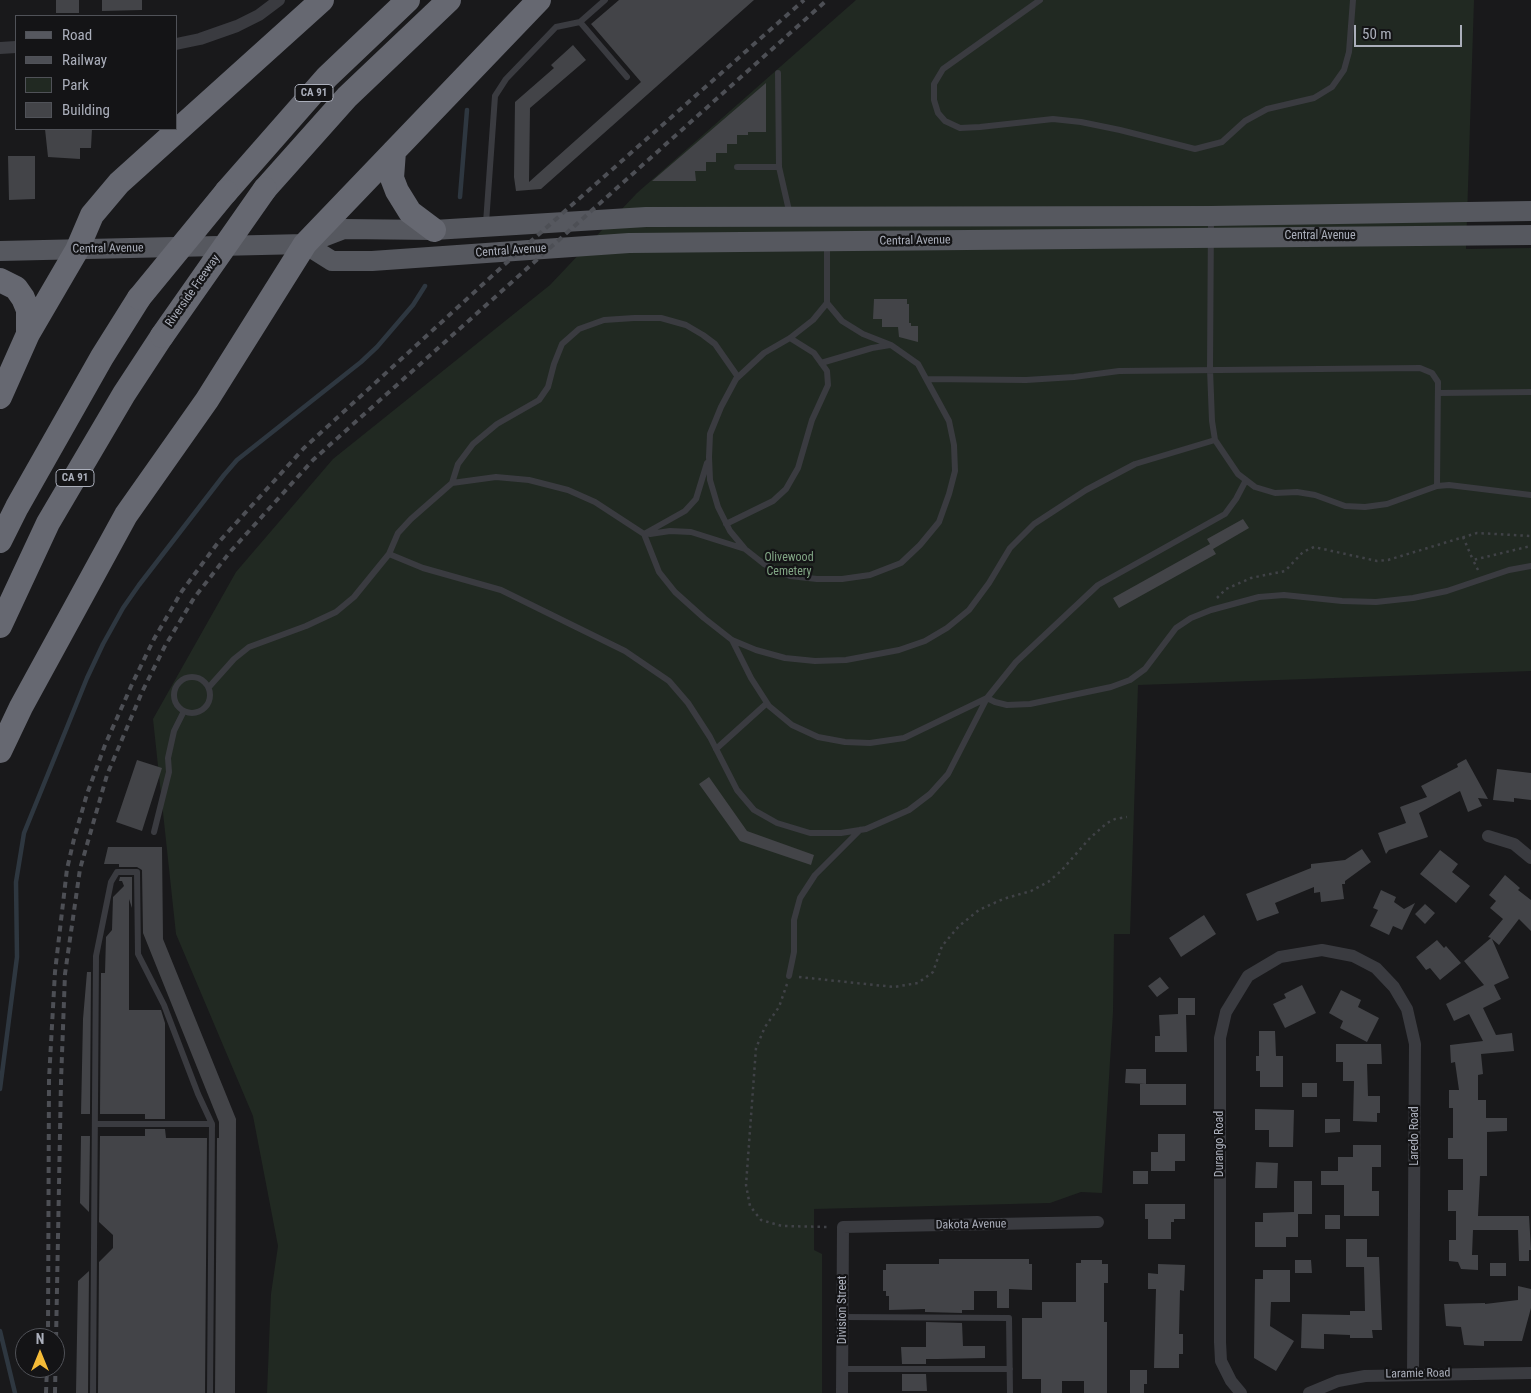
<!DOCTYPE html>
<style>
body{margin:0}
#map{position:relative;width:1531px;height:1393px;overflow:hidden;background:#19191b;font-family:"Roboto Condensed",sans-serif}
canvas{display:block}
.legend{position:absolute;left:15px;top:15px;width:162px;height:115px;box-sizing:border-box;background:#141416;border:1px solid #505258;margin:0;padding:6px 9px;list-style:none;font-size:15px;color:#abafbb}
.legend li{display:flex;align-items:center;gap:10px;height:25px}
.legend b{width:25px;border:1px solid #505258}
.north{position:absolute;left:15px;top:1328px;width:50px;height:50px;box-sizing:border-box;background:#141416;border:1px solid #505258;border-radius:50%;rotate:0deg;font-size:14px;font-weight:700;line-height:20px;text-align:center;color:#abafbb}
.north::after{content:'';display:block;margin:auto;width:18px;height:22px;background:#f5bb37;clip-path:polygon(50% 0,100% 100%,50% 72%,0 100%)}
.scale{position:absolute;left:1354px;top:25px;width:108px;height:22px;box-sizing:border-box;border:2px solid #abafbb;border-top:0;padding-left:6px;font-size:15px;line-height:18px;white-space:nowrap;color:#abafbb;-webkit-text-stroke:4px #141416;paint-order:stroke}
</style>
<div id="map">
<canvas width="1531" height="1393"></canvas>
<ul class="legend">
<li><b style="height:6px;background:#56585f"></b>Road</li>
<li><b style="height:6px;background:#4d4f55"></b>Railway</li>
<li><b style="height:14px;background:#212922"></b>Park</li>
<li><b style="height:14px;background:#434448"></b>Building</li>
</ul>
<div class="north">N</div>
<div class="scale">50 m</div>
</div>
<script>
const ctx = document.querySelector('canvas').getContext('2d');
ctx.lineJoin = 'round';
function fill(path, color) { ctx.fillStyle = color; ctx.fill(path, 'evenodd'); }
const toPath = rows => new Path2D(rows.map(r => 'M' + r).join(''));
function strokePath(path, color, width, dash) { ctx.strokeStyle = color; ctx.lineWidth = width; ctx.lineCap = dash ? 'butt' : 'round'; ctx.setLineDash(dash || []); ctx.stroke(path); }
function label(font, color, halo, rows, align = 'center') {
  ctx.font = font + ' "Roboto Condensed",sans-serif'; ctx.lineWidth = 4.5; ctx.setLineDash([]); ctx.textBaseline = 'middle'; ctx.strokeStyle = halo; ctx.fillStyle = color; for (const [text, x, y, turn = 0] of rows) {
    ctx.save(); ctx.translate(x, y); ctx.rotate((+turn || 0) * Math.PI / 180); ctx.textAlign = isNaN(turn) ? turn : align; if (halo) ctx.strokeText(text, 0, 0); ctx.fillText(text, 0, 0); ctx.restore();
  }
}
fill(toPath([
 [856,0,1474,0,1466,249,1531,248,1531,671,1138,685,1130,934,1114,934,1113,1012,1102,1193,1081,1192,1050,1203,814,1209,814,1250,822,1254,822,1393,267,1393,271,1294,278,1246,253,1116,176,934,153,719,236,572,333,459,550,285,637,193]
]), '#212922');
strokePath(toPath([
 [460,197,467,110],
 [0,1089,17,957,16,882,24,833,87,678,103,644,123,608,139,585,224,475,237,460,361,362,377,347,413,305,425,286],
 [0,1331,15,1393]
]), '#2e3740', 4.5);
fill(toPath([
 [56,0,79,0,79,13,56,13],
 [102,0,142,0,142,10,102,11],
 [619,0,754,0,541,189,516,191,514,177,515,102,554,68,551,65,573,45,586,60,530,108,529,182,641,82,591,24],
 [766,83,766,132,748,132,748,135,737,135,737,144,727,144,727,153,716,153,716,162,706,162,706,171,695,171,696,181,652,181],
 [45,129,92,129,91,148,80,148,80,159,48,157],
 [8,156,35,156,35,199,9,200],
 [874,299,907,299,907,304,909,304,909,323,911,323,911,326,918,326,918,342,899,337,898,327,882,327,882,319,873,319],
 [1243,519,1249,528,1213,549,1207,539],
 [1210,544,1216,554,1119,608,1113,598],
 [1466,759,1488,799,1478,798,1482,806,1468,812,1460,791,1419,813,1428,837,1389,850,1386,854,1378,833,1406,823,1400,807,1427,797,1421,786,1458,767,1457,764],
 [137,760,162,768,142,831,116,822],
 [1497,769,1531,773,1531,800,1514,798,1514,802,1493,800],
 [709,777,747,831,814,855,811,865,740,841,699,784],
 [108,847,162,847,163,939,236,1119,235,1393,215,1393,217,1138,219,1138,219,1122,143,933,142,870,137,867,119,867,119,864,104,864],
 [1362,849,1371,862,1345,881,1345,884,1342,884,1344,899,1321,902,1320,892,1314,893,1314,887,1275,903,1279,913,1257,921,1246,894,1311,868,1311,864,1345,860],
 [1440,850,1458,864,1452,872,1470,886,1456,903,1420,874],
 [1505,875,1520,888,1518,890,1531,900,1531,931,1519,919,1499,945,1492,939,1509,978,1494,985,1501,999,1483,1008,1496,1035,1512,1033,1514,1051,1481,1054,1483,1074,1478,1075,1478,1100,1486,1100,1486,1118,1507,1118,1507,1131,1487,1132,1487,1176,1480,1176,1478,1216,1529,1216,1531,1250,1529,1250,1529,1261,1519,1261,1518,1230,1473,1230,1472,1255,1478,1255,1478,1270,1461,1269,1458,1262,1449,1261,1449,1240,1456,1240,1456,1211,1448,1211,1448,1190,1463,1190,1463,1159,1448,1159,1448,1138,1453,1138,1453,1108,1449,1108,1449,1090,1459,1090,1455,1062,1451,1063,1450,1045,1483,1041,1469,1014,1454,1021,1446,1004,1484,985,1464,961,1491,938,1488,937,1503,919,1490,908,1496,901,1489,895],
 [120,877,132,877,132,908,129,899,129,1010,161,1010,165,1023,165,1119,145,1119,145,1114,100,1114,101,973,105,973,106,937,112,930,113,897,124,886,122,881,119,881],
 [1381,890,1396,897,1394,902,1404,909,1415,903,1402,930,1393,926,1389,935,1370,926,1378,910,1373,908],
 [1425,904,1435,913,1425,924,1415,914],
 [1204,915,1216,934,1181,957,1169,938],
 [1437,940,1444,948,1446,946,1461,963,1440,980,1430,968,1426,970,1416,957],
 [87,972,91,972,90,1114,81,1114,83,1019],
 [1160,977,1169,988,1157,997,1148,986],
 [1302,985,1316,1013,1285,1028,1273,1004,1286,998,1284,994],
 [1341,990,1361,1000,1358,1007,1379,1018,1367,1042,1340,1028,1343,1021,1329,1013],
 [1178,998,1195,998,1195,1015,1186,1015,1187,1052,1155,1052,1155,1036,1160,1036,1159,1015,1178,1014],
 [1259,1031,1275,1031,1276,1056,1283,1056,1283,1087,1260,1087,1260,1071,1256,1071,1256,1056,1259,1056],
 [1336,1044,1381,1044,1382,1064,1367,1064,1368,1096,1380,1096,1380,1113,1377,1113,1377,1122,1353,1121,1354,1081,1343,1081,1343,1062,1336,1062],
 [1126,1069,1146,1069,1146,1084,1125,1083],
 [1302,1083,1317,1083,1317,1097,1302,1097],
 [1140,1084,1186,1084,1186,1105,1140,1105],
 [1255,1109,1294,1110,1293,1147,1269,1147,1269,1130,1255,1130],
 [1325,1119,1340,1119,1340,1132,1325,1133],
 [145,1129,165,1129,166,1138,207,1138,205,1393,98,1393,99,1262,113,1248,113,1235,99,1222,100,1136,145,1136],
 [1158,1134,1185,1134,1185,1161,1175,1161,1175,1171,1151,1171,1151,1152,1158,1152],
 [81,1136,90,1136,89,1212,80,1203],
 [1353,1145,1381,1145,1381,1167,1372,1167,1372,1191,1379,1191,1379,1216,1344,1216,1344,1185,1321,1185,1321,1171,1338,1171,1338,1157,1353,1157],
 [1256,1162,1278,1163,1277,1188,1255,1188],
 [1133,1171,1148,1171,1148,1184,1133,1184],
 [1294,1181,1312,1181,1312,1214,1298,1214,1298,1237,1286,1237,1286,1247,1255,1247,1255,1222,1263,1222,1263,1213,1294,1212],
 [1145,1204,1185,1204,1185,1219,1174,1219,1174,1222,1171,1222,1171,1239,1148,1239,1148,1219,1145,1219],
 [1325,1215,1340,1215,1340,1229,1325,1229],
 [1346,1239,1367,1239,1367,1257,1379,1257,1382,1330,1372,1330,1373,1338,1350,1338,1350,1335,1324,1334,1324,1349,1301,1348,1302,1314,1350,1315,1350,1311,1365,1311,1364,1267,1346,1267],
 [939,1259,1029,1259,1029,1264,1032,1264,1032,1290,1009,1289,1009,1308,997,1308,997,1291,974,1291,974,1310,962,1310,962,1313,925,1312,925,1309,889,1310,889,1296,886,1296,886,1291,883,1291,883,1270,886,1270,886,1264,939,1264],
 [1081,1260,1102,1260,1102,1264,1108,1264,1108,1283,1104,1283,1104,1322,1107,1322,1107,1393,1084,1393,1084,1381,1062,1381,1062,1393,1041,1393,1041,1379,1022,1379,1022,1318,1042,1318,1042,1302,1076,1302,1076,1263,1081,1263],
 [1295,1260,1311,1260,1312,1273,1295,1273],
 [1490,1263,1506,1263,1506,1276,1490,1276],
 [1158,1264,1185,1265,1184,1291,1180,1290,1179,1334,1183,1334,1183,1354,1179,1354,1179,1368,1154,1368,1156,1289,1148,1289,1148,1273,1158,1274],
 [1263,1270,1290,1270,1290,1302,1271,1302,1270,1326,1294,1341,1276,1371,1254,1358,1255,1279,1263,1279],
 [89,1271,88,1393,76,1393,78,1281],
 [1518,1286,1531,1289,1531,1308,1522,1341,1484,1341,1484,1346,1464,1345,1461,1327,1446,1326,1444,1304,1485,1303,1485,1304,1518,1300],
 [926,1322,962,1323,963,1346,985,1346,985,1358,938,1359,926,1359,926,1364,902,1364,901,1347,926,1347],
 [1130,1370,1147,1370,1147,1384,1144,1384,1144,1393,1130,1393],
 [902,1374,926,1374,927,1391,902,1391]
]), '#434448');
strokePath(toPath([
 [1463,537,1473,560],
 [1478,570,1473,560,1531,546],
 [1217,598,1226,589,1251,578,1285,571,1303,552,1314,547,1377,561,1388,560,1477,533,1531,536],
 [799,977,894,987,918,983,933,972,942,946,959,926,979,910,1003,899,1031,891,1048,882,1061,871,1090,838,1107,823,1115,819,1127,817],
 [787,984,779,1007,765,1027,756,1048,746,1185,750,1206,761,1220,782,1226,829,1227]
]), '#404247', 2.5, [2.5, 4]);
strokePath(toPath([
 [1040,0,943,69,934,84,934,100,938,113,945,121,960,128,980,127,1053,119,1081,122,1120,130,1195,149,1222,142,1245,121,1267,109,1314,98,1332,87,1344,70,1349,52,1353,0],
 [580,22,627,77],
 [778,73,779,167],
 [737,167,779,167,790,215],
 [1211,217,1210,369,1212,421,1215,440,1238,474,1255,487,1275,493,1297,492,1315,495,1345,506,1365,507,1387,504,1437,486,1449,485,1531,495],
 [486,223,495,96,506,79,556,27,580,22,605,0],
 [827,243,827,303,813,320,790,338,764,353,736,379,721,407,710,434,709,457,710,480,718,507,730,531,745,549,764,564,790,576,817,579,842,579,870,575,901,563,920,545,939,522,949,494,955,471,954,445,949,421,918,364,891,345,863,334,842,321,827,303],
 [821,363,872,348,890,345],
 [927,379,1026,380,1074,377,1119,371,1420,368,1432,373,1438,382,1437,486],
 [1438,393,1531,392],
 [452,483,496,477,529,480,568,490,595,502,644,534,659,572,675,592,704,618,732,640,756,650,785,658,815,661,846,660,899,650,925,641,947,628,969,610,989,583,1010,548,1034,524,1086,490,1135,464,1215,440],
 [726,524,773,501,786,489,798,468,812,420,828,385,827,371,814,353,790,338],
 [644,534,685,511,696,499,707,463],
 [650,534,670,531,691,532,745,549],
 [389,554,423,568,501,590,625,651,669,681,688,703,710,737,737,790,754,810,777,823,810,833,841,833,866,829,909,810,930,794,948,774,987,698,995,702,1007,705,1030,704,1111,687,1130,680,1145,669,1176,628,1191,618,1211,610,1259,597,1284,595,1342,601,1376,602,1413,598,1447,591,1509,570,1531,566],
 [732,640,751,678,769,706,792,725,818,737,845,742,870,743,904,738,987,698,1016,662,1098,585,1225,514,1236,499,1246,480],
 '174 695a18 18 0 1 1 36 0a18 18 0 1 1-36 0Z',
 [209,687,234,659,249,647,306,626,336,612,354,597,389,554,398,533,411,519,452,483,458,464,473,444,497,424,539,400,548,387,554,364,562,344,579,329,604,320,634,318,661,318,686,325,703,335,715,344,738,377],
 [716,749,767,703],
 [154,832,169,772,168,758,174,731,184,711],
 [789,976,794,952,794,920,800,898,815,875,860,830],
 [95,1124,212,1124],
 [843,1317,1009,1318,1010,1393],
 [843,1369,1010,1369],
 [93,1393,96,956,111,882,117,872,137,872,138,954,164,1005,198,1094,212,1124,210,1393]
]), '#3a3b40', 6);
strokePath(toPath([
 [176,44,200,39,237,26,259,15,279,0],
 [0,48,16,47],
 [1488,836,1514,844,1531,858],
 [842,1393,843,1227,1098,1222],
 [1241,1393,1231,1381,1221,1361,1220,1342,1220,1038,1226,1012,1248,976,1280,957,1322,950,1353,956,1376,968,1394,987,1407,1009,1415,1044,1413,1374],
 [1309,1393,1338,1381,1365,1376,1531,1373]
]), '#3a3b40', 12);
strokePath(toPath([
 [305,244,332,261,372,261,629,243,1531,235],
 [0,251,305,244,344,229,434,230,646,217,1211,216,1531,211]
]), '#56585f', 20);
strokePath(toPath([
 [394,151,392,178,397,191,410,212,434,230],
 [265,189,347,97,449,0],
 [226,192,327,77,408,0],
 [0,280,16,288,23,298,28,310,28,334],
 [0,397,28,334,77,250,92,215,119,183,322,0],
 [0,541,17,507,102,357,139,298],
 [0,626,48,523,124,394,162,336],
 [0,751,21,707,126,515,207,400,305,244,539,0]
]), '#666871', 24);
strokePath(toPath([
 [48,1338,49,1079,55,972,67,869,74,839,87,794,105,745,133,682,154,639,182,591,217,544,304,448,504,265,804,0],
 [46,1393,47,1368],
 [55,1393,61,1081,65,974,80,869,107,775,142,692,165,646,194,598,230,552,313,460,827,0]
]), '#4d4f55', 4, [6, 5]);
strokePath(toPath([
 [139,298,226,192],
 [162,336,265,189]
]), '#666871', 24);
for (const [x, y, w] of [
 [314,93,38],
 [75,478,38]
]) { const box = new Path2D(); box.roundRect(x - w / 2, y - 8.5, w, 17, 4); ctx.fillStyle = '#141416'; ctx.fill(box); strokePath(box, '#abafbb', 1); }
label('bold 11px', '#abafbb', null, [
 ["CA 91",314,93],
 ["CA 91",75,478]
]);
label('12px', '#abafbb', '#141416', [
 ["Central Avenue",1320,236],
 ["Central Avenue",915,241,-1],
 ["Central Avenue",108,249,-1],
 ["Central Avenue",511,251,-4],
 ["Riverside Freeway",193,291,-55],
 ["Laredo Road",1415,1136,-90],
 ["Durango Road",1220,1144,-90],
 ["Dakota Avenue",971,1225,-1],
 ["Division Street",843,1310,-90],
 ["Laramie Road",1418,1374,-1]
]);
label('12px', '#82a685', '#141416', [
 ["Olivewood",789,558],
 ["Cemetery",789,572]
]);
</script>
